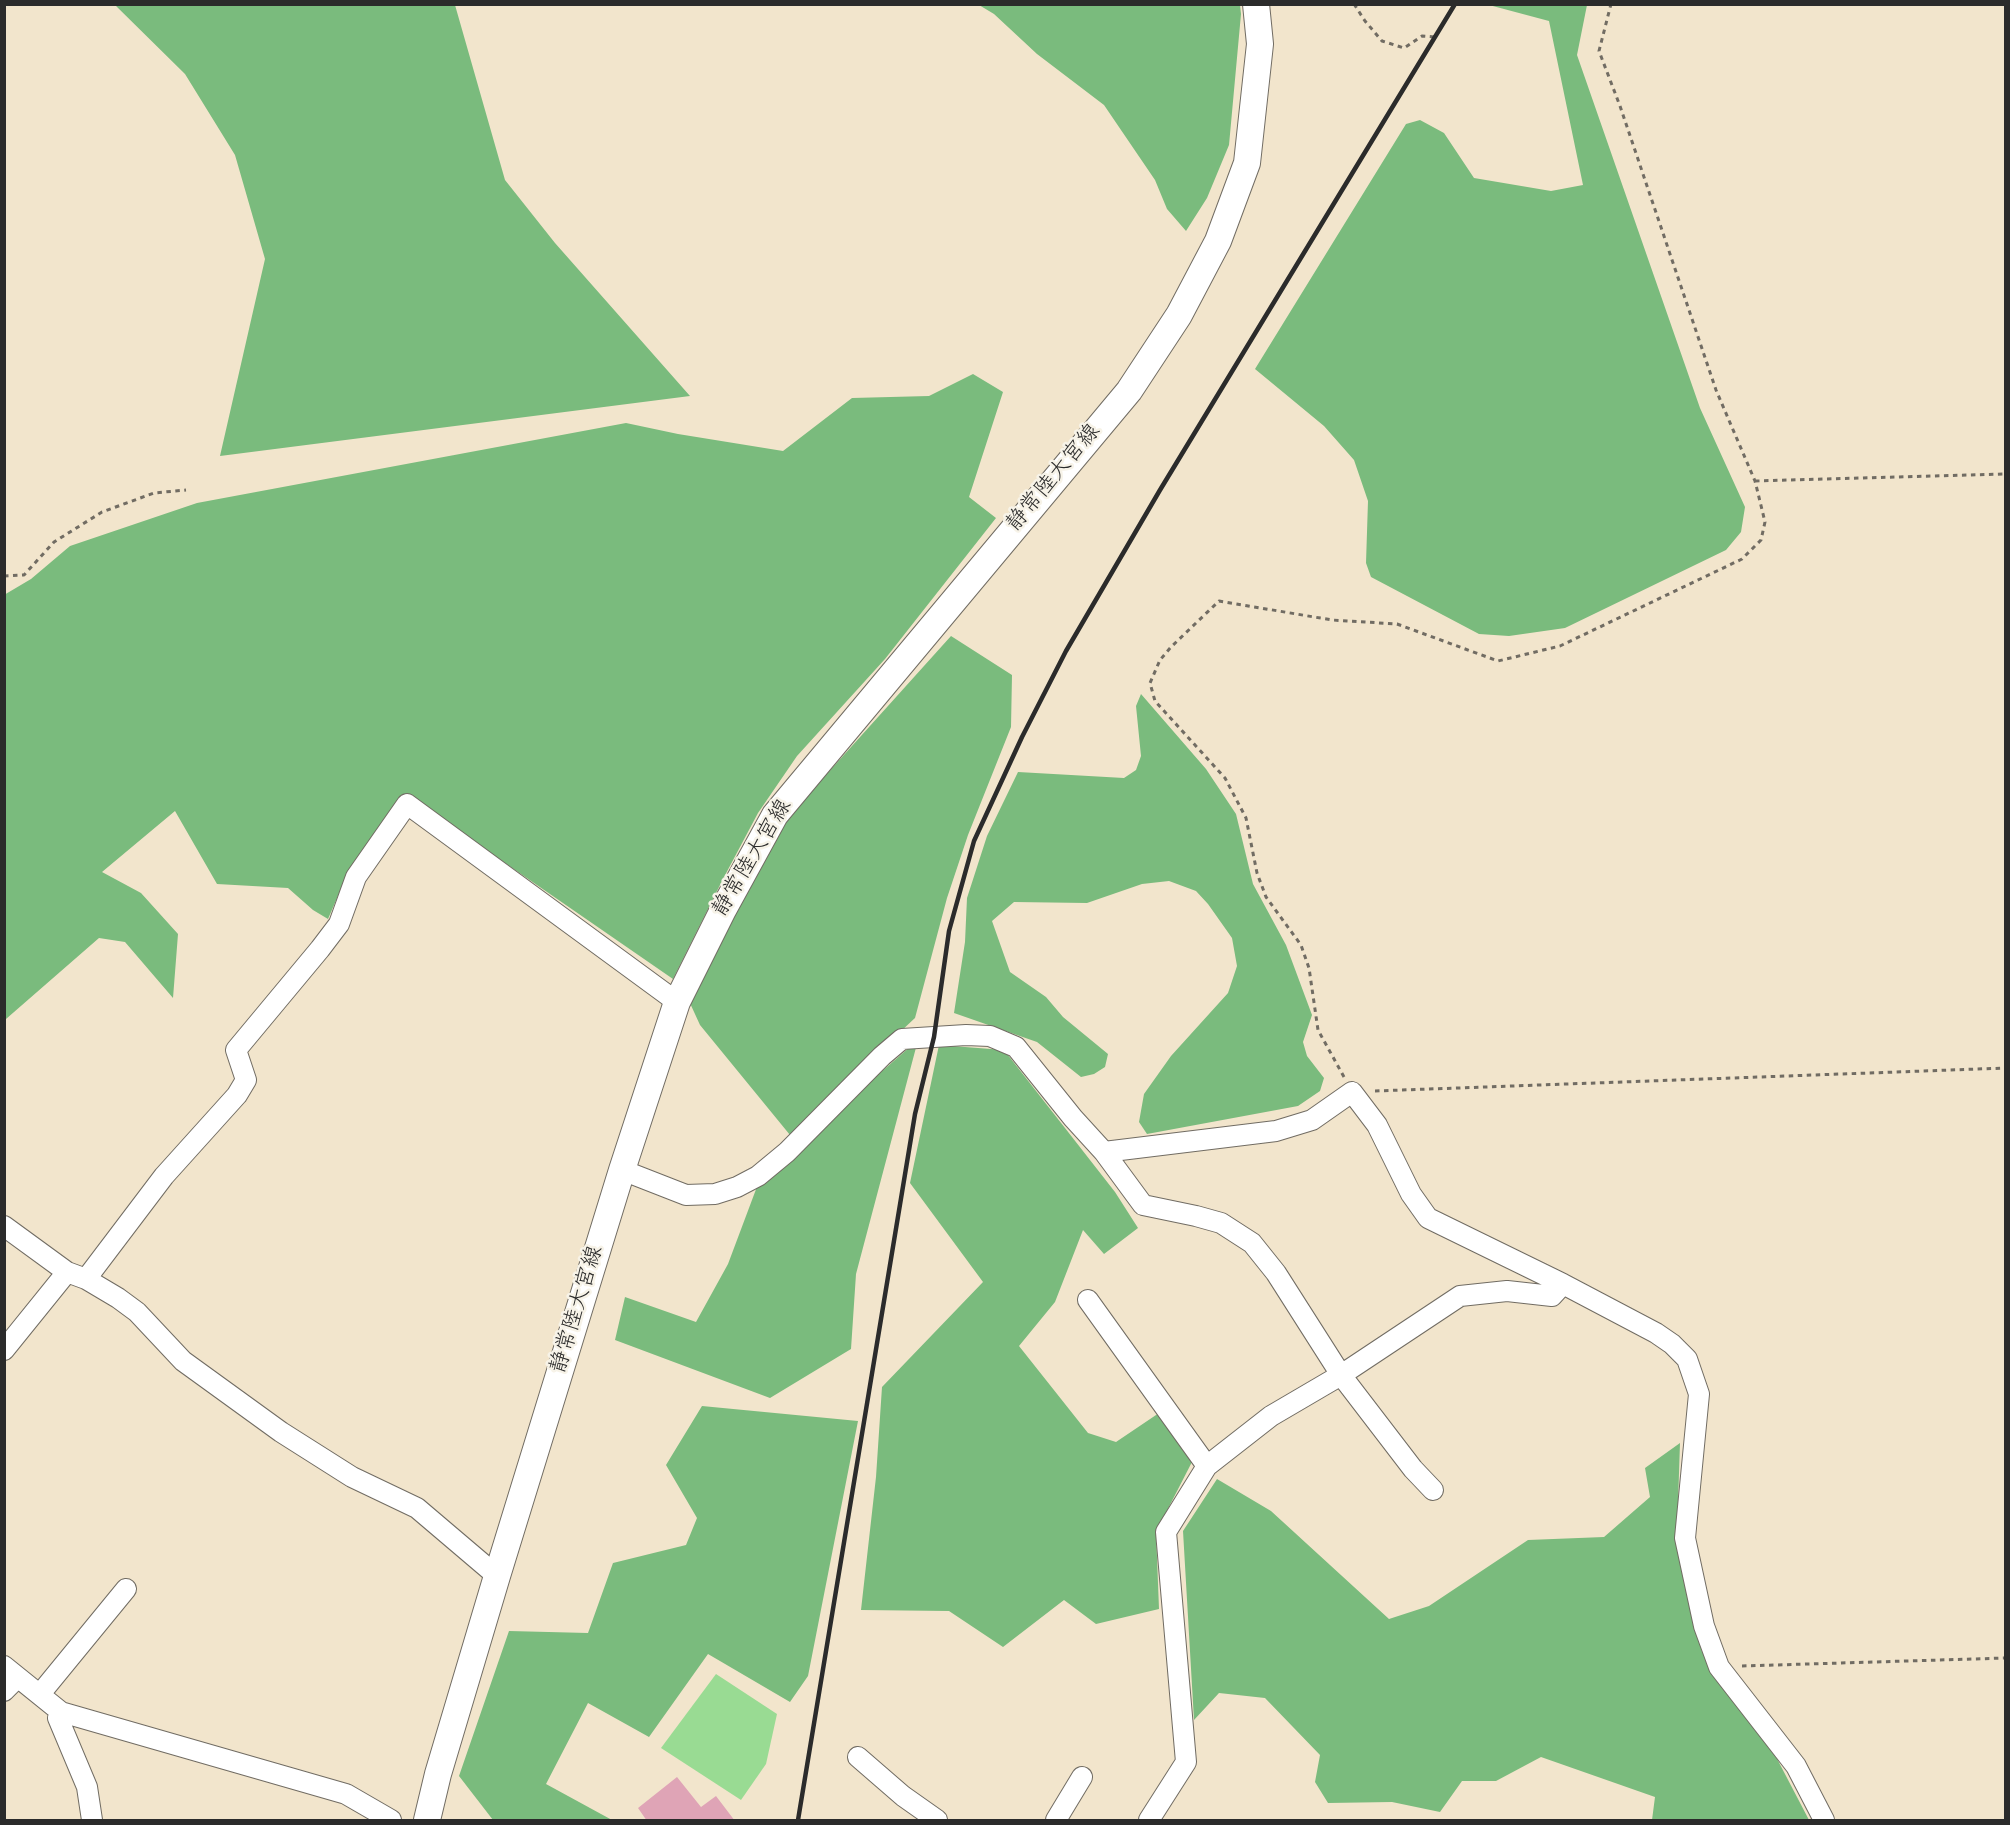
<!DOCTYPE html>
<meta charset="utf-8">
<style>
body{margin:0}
#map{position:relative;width:2010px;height:1825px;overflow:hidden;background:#f2e5cc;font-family:"Gochi Hand",sans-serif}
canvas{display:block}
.frame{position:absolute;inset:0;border:6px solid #2b2b2b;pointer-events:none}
</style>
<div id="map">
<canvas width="2010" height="1825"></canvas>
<div class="frame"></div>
</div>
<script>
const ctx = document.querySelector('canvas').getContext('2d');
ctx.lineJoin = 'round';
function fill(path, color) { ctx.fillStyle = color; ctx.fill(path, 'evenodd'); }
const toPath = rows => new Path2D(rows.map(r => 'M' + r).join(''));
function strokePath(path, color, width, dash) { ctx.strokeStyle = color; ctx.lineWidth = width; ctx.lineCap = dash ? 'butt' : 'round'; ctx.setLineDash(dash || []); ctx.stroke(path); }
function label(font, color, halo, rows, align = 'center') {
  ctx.font = font + ' "Gochi Hand","Klee One",sans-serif'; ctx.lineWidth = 5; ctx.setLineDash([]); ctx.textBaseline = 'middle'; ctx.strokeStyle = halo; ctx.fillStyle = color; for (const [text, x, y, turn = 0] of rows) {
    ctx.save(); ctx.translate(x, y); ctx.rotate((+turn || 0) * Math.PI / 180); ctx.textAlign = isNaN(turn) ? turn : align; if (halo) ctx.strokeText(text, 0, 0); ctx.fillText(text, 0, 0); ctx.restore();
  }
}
fill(toPath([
 [716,1674,777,1714,766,1764,741,1800,661,1748]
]), '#99db93');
fill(toPath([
 [115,5,455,5,505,180,555,243,690,396,220,456,265,259,235,155,185,74],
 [979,5,1240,5,1241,14,1229,145,1207,198,1186,231,1167,209,1155,180,1104,105,1037,54,994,14],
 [1489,5,1587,5,1577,55,1700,408,1745,507,1741,532,1726,550,1565,628,1509,636,1479,634,1371,577,1366,563,1368,501,1354,460,1324,426,1255,369,1406,124,1420,120,1444,133,1474,178,1551,191,1583,185,1549,21],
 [973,374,1003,392,969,497,996,518,885,659,797,756,758,813,723,879,673,979,408,796,349,870,328,919,313,910,288,888,217,884,175,811,102,872,141,893,178,934,173,998,125,942,99,938,6,1019,4,1017,4,595,31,579,70,546,197,503,626,423,678,434,783,451,852,398,929,396],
 [951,636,1012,675,1011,727,968,835,947,898,915,1018,790,1135,700,1025,689,1001,743,894,788,817],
 [1141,694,1206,769,1236,814,1253,884,1286,945,1312,1015,1303,1042,1307,1056,1324,1078,1320,1091,1298,1106,1147,1134,1139,1122,1144,1094,1171,1056,1228,993,1237,966,1232,938,1208,904,1196,891,1169,881,1142,884,1087,903,1014,902,992,921,1010,972,1046,997,1063,1017,1108,1054,1105,1067,1094,1074,1081,1077,1037,1042,954,1013,965,942,967,898,987,836,1018,772,1124,778,1136,770,1141,756,1136,706],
 [918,1040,856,1274,851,1349,770,1398,615,1340,625,1297,696,1322,728,1264,761,1176],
 [939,1045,1004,1050,1115,1192,1138,1228,1104,1254,1083,1230,1055,1302,1019,1346,1088,1433,1116,1442,1159,1413,1193,1460,1156,1532,1159,1609,1096,1624,1064,1600,1003,1647,949,1611,861,1610,876,1477,882,1387,983,1282,910,1183],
 [702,1406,858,1421,808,1676,790,1702,708,1654,649,1737,588,1703,546,1784,612,1820,493,1820,459,1776,509,1631,588,1633,613,1563,686,1545,697,1518,666,1465],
 [1680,1443,1677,1533,1702,1652,1751,1709,1809,1820,1652,1820,1655,1797,1541,1757,1496,1781,1462,1781,1440,1812,1392,1802,1328,1803,1315,1782,1320,1755,1265,1698,1219,1693,1194,1720,1183,1531,1217,1479,1271,1511,1389,1619,1429,1606,1528,1540,1604,1537,1650,1497,1645,1468]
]), '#7abb7d');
fill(toPath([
 [677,1777,701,1807,716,1796,735,1821,647,1821,638,1808]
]), '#dfa4b6');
const minor = toPath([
 [1104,1152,1143,1205,1196,1216,1221,1223,1252,1243,1276,1273,1341,1375,1271,1416,1207,1466,1166,1532,1186,1762,1149,1820],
 [622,1170,686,1195,715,1194,737,1187,758,1176,787,1152,882,1056,902,1039,966,1035,990,1036,1016,1047,1073,1118,1104,1152,1276,1131,1312,1120,1352,1092,1377,1125,1411,1194,1428,1218,1563,1284,1656,1333,1672,1344,1687,1359,1699,1394,1685,1538,1704,1626,1719,1667,1796,1766,1824,1820],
 [4,1226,67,1272,86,1279,118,1298,137,1312,183,1361,281,1432,352,1477,417,1508,497,1576],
 [86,1279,164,1176,237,1095,246,1080,236,1050,320,949,339,924,356,877,407,804,677,1002],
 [1088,1300,1207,1466],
 [4,1350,67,1272],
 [1433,1490,1413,1469,1341,1375,1460,1296,1507,1291,1552,1296,1563,1284],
 [4,1666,61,1712,346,1794,391,1820],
 [4,1691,17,1678],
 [40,1694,126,1589],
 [61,1712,58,1718,87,1787,92,1820],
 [858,1757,903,1796,937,1820],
 [1056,1820,1082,1777]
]);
const major = toPath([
 [427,1820,438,1774,497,1576,622,1170,677,1002,723,910,775,815,1129,391,1179,315,1218,241,1247,163,1260,44,1256,4]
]);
strokePath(minor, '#716c63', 22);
strokePath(major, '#716c63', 28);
strokePath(toPath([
 [1354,4,1365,21,1382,41,1404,48,1422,36,1435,37],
 [1755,481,2006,474],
 [4,576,24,575,54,542,102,512,154,493,186,490],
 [1344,1077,1318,1030,1309,968,1301,945,1266,897,1257,873,1246,818,1225,778,1155,701,1150,683,1160,660,1171,647,1219,601,1332,620,1397,624,1498,661,1560,646,1742,559,1761,540,1765,522,1755,481,1716,390,1620,106,1599,51,1611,4],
 [1375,1091,2006,1068],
 [1742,1666,2006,1658]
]), '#716c63', 3, [4.5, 4.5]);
strokePath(minor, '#fff', 20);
strokePath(major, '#fff', 26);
strokePath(toPath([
 [798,1820,915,1114,934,1037,949,931,974,841,1022,737,1066,651,1160,490,1455,4]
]), '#2b2b2b', 4.5);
label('22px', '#2b2b2b', '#f7f3e8', [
 ["静常陸大宮線",1055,479,-50],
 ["静常陸大宮線",754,859,-59],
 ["静常陸大宮線",579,1310,-73]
]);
</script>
